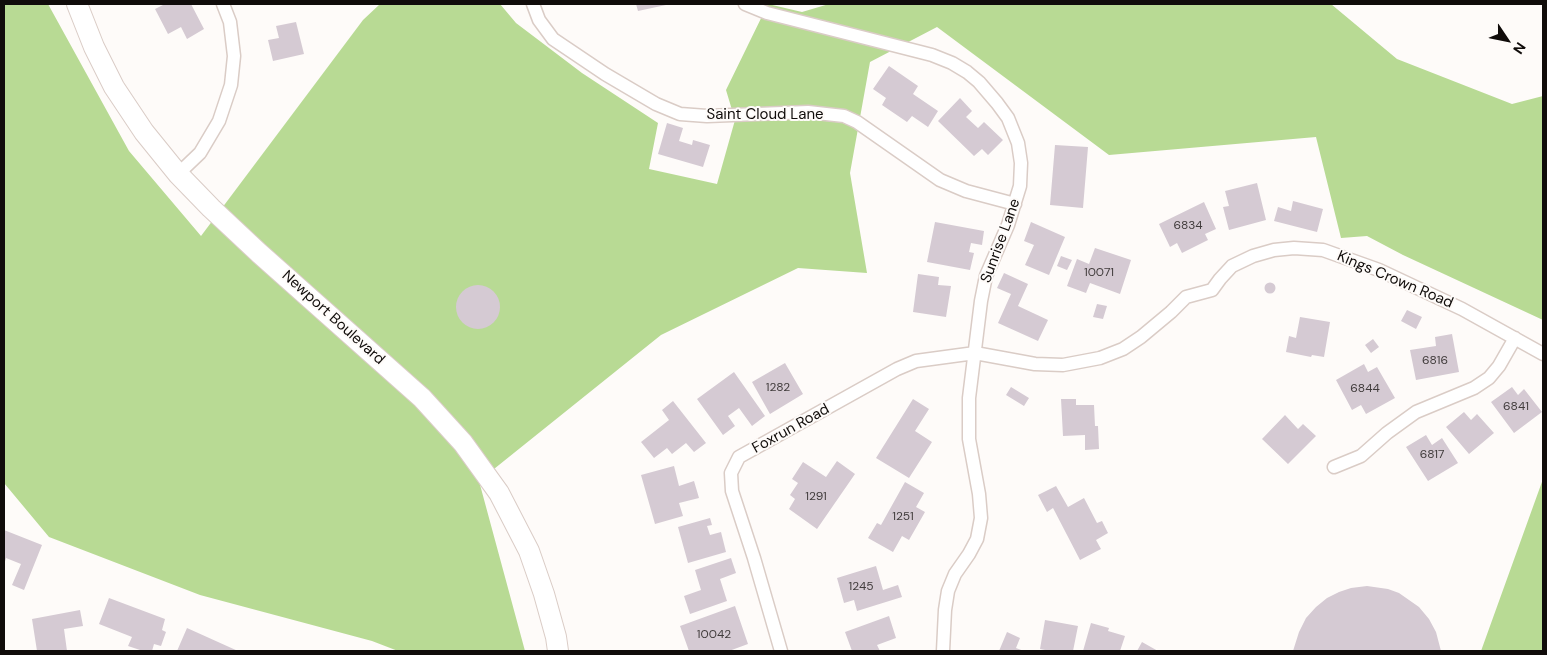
<!DOCTYPE html>
<style>
body{margin:0}
#map{position:relative;width:1547px;height:655px;overflow:hidden;background:#fefbf9;font-family:"DM Sans",sans-serif}
canvas{display:block}
.frame{position:absolute;inset:0;border:5px solid #100c0a;pointer-events:none}
.north{position:absolute;left:1482px;top:15px;width:50px;height:50px;-webkit-text-stroke:4px #fefbf9;paint-order:stroke;rotate:124deg;font-size:14px;font-weight:700;line-height:20px;text-align:center;color:#100c0a}
.north::after{content:'';display:block;margin:auto;width:18px;height:22px;background:#100c0a;clip-path:polygon(50% 0,100% 100%,50% 72%,0 100%)}
</style>
<div id="map">
<canvas width="1547" height="655"></canvas>
<div class="frame"></div>
<div class="north">N</div>
</div>
<script>
const ctx = document.querySelector('canvas').getContext('2d');
ctx.lineJoin = 'round';
function fill(path, color) { ctx.fillStyle = color; ctx.fill(path, 'evenodd'); }
const toPath = rows => new Path2D(rows.map(r => 'M' + r).join(''));
function strokePath(path, color, width, dash) { ctx.strokeStyle = color; ctx.lineWidth = width; ctx.lineCap = dash ? 'butt' : 'round'; ctx.setLineDash(dash || []); ctx.stroke(path); }
function label(font, color, halo, rows, align = 'center') {
  ctx.font = font + ' "DM Sans",sans-serif'; ctx.lineWidth = 4; ctx.setLineDash([]); ctx.textBaseline = 'middle'; ctx.strokeStyle = halo; ctx.fillStyle = color; for (const [text, x, y, turn = 0] of rows) {
    ctx.save(); ctx.translate(x, y); ctx.rotate((+turn || 0) * Math.PI / 180); ctx.textAlign = isNaN(turn) ? turn : align; if (halo) ctx.strokeText(text, 0, 0); ctx.fillText(text, 0, 0); ctx.restore();
  }
}
fill(toPath([
 [4,4,48,4,129,151,201,236,363,20,380,4,500,4,516,23,582,73,658,123,649,169,717,184,735,120,726,90,768,4,802,12,829,4,1331,4,1397,59,1512,104,1543,96,1543,320,1403,255,1367,236,1341,238,1316,137,1109,155,937,27,870,62,850,173,867,273,798,268,661,335,479,481,525,651,398,651,372,641,200,595,49,537,4,483],
 [1543,478,1543,651,1481,651,1543,479]
]), '#b8da94');
fill(toPath([
 [165,4,191,4,204,29,187,39,181,27,168,34,155,9],
 [636,4,666,4,666,5,638,11],
 [296,22,304,54,273,61,268,40,279,38,276,26],
 [889,66,918,86,913,94,938,111,928,127,912,116,907,122,882,105,886,98,873,89],
 [960,98,972,111,966,117,978,128,984,122,1003,140,988,155,982,149,974,156,938,121],
 [667,123,683,128,679,141,692,145,693,140,710,145,703,167,658,154],
 [1055,145,1088,147,1083,208,1050,205],
 [1257,183,1266,220,1229,230,1223,207,1229,206,1225,191],
 [1293,201,1323,209,1317,232,1274,221,1278,207,1291,211],
 [1204,202,1216,229,1205,234,1208,240,1182,253,1177,243,1170,247,1159,224],
 [935,222,984,231,982,245,971,243,969,252,974,253,970,270,927,262],
 [1031,222,1065,237,1049,275,1025,265,1034,245,1024,241],
 [1095,248,1131,260,1120,294,1090,283,1086,293,1067,286,1077,259,1089,264],
 [1061,256,1072,260,1067,270,1057,266],
 [1004,273,1028,284,1018,306,1048,320,1038,341,998,323,1011,294,997,288],
 [918,274,939,277,938,285,951,286,946,317,913,312],
 '1264.5 288a5.5 5.5 0 1 1 11 0a5.5 5.5 0 1 1-11 0Z',
 '456 307a22 22 0 1 1 44 0a22 22 0 1 1-44 0Z',
 [1097,304,1107,306,1103,319,1093,317],
 [1407,310,1422,317,1416,329,1401,321],
 [1300,317,1330,322,1324,357,1312,355,1311,357,1286,352,1289,336,1296,338],
 [1452,334,1459,372,1416,380,1410,350,1436,346,1435,337],
 [1373,339,1379,347,1371,353,1365,345],
 [785,363,803,394,770,414,752,382],
 [1364,364,1368,372,1377,367,1395,398,1366,414,1361,405,1352,410,1336,380],
 [734,372,765,416,752,426,739,408,728,416,735,426,723,435,697,399],
 [1011,387,1029,398,1024,406,1006,395],
 [1512,387,1518,395,1524,389,1542,412,1514,433,1491,402],
 [913,399,929,409,915,431,932,442,909,478,876,458],
 [1061,399,1076,399,1076,405,1094,405,1095,426,1098,426,1099,449,1085,450,1085,435,1063,436],
 [673,401,706,443,694,452,686,443,672,454,667,448,654,458,641,442,669,420,662,410],
 [1464,412,1471,420,1477,414,1494,433,1469,454,1446,427],
 [1285,415,1298,429,1303,424,1316,436,1288,464,1262,439],
 [1426,435,1432,445,1442,438,1458,463,1428,481,1406,447],
 [837,461,855,474,817,529,789,509,795,499,790,495,798,483,792,479,803,462,826,477],
 [674,466,679,486,694,481,699,498,679,503,683,516,655,524,641,475],
 [905,482,924,493,916,507,925,512,909,540,902,536,893,552,868,538,877,523,881,525],
 [1056,486,1068,507,1084,498,1097,523,1102,521,1108,533,1096,540,1101,549,1080,560,1053,508,1047,512,1038,495],
 [710,518,712,525,707,526,710,535,721,532,726,552,688,563,678,527],
 [4,530,42,545,24,590,12,585,21,564,6,558,4,565],
 [731,558,736,573,720,579,727,601,690,614,684,596,701,590,695,570],
 [876,566,883,590,898,585,902,597,857,611,854,600,844,603,837,578],
 [1367,586,1388,589,1399,593,1419,607,1429,619,1436,632,1441,651,1293,651,1299,632,1306,618,1316,607,1327,598,1339,592,1351,588],
 [109,598,165,619,162,630,166,632,161,646,154,644,152,651,143,651,128,646,132,637,99,624],
 [735,606,748,644,729,651,689,651,680,626],
 [80,610,83,626,64,629,67,651,37,651,32,619],
 [889,616,896,638,877,645,880,651,852,651,845,632],
 [1045,620,1078,626,1073,651,1050,651,1040,649],
 [1091,623,1109,628,1108,631,1125,636,1120,651,1083,651],
 [187,628,238,651,177,651],
 [1007,632,1020,638,1016,648,1024,651,999,651],
 [1142,642,1158,651,1137,651]
]), '#d5cad3');
const minor = toPath([
 [533,4,539,20,553,39,605,74,656,104,680,114,707,116,808,112,844,116,857,122,940,180,966,191,1015,204],
 [745,4,767,13,932,55,952,63,967,72,979,82,997,103,1008,118,1018,143,1021,163,1020,186,1008,225,986,276,981,301,969,398,969,439,979,494,981,518,977,539,969,554,955,574,948,591,945,610,943,651],
 [178,174,200,153,219,121,231,85,234,56,230,22,223,4],
 [1334,467,1361,456,1387,433,1416,412,1474,388,1489,378,1499,366,1515,338],
 [781,651,754,558,732,491,731,473,739,457,897,369,916,361,975,353,1035,364,1063,365,1100,358,1123,349,1141,337,1171,312,1186,297,1212,290,1220,279,1232,266,1253,256,1274,250,1294,248,1323,250,1379,270,1462,309,1543,354]
]);
const primary = toPath([
 [77,4,94,47,114,87,144,132,178,174,211,208,259,253,422,398,463,443,499,493,529,551,544,594,556,637,558,651]
]);
strokePath(minor, '#daccc6', 15);
strokePath(primary, '#daccc6', 22);
strokePath(minor, '#fff', 12);
strokePath(primary, '#fff', 20);
label('12px', '#413c3c', null, [
 ["6834",1188,226],
 ["10071",1099,273],
 ["6816",1435,361],
 ["1282",778,388],
 ["6844",1365,389],
 ["6841",1516,407],
 ["6817",1432,455],
 ["1291",816,497],
 ["1251",903,517],
 ["1245",861,587],
 ["10042",714,635]
]);
label('15px', '#100c0a', '#fefbf9', [
 ["Saint Cloud Lane",765,115],
 ["Sunrise Lane",1001,241,-70],
 ["Kings Crown Road",1395,280,23],
 ["Newport Boulevard",333,318,42],
 ["Foxrun Road",791,429,-29]
]);
</script>
